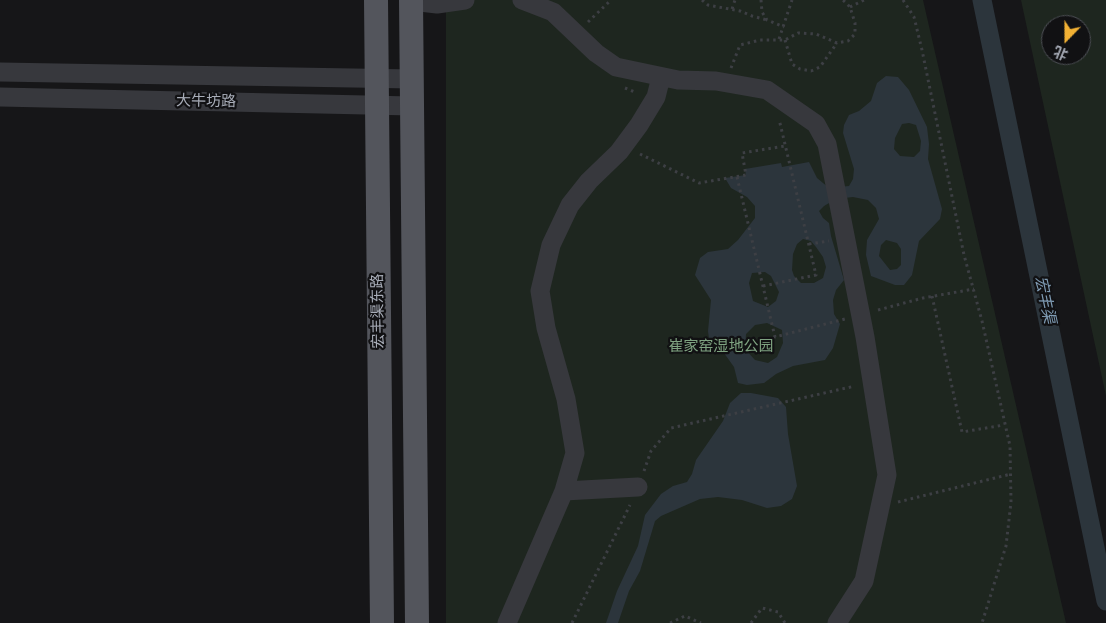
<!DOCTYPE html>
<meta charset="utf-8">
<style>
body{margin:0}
#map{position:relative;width:1106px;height:623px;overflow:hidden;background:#161618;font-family:"Titillium Web","Noto Sans SC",sans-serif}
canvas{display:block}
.north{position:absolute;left:1041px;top:15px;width:50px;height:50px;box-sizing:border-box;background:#111113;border:1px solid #4d4f55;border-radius:50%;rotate:202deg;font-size:14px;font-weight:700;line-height:20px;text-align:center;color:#a8adb8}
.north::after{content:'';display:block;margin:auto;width:18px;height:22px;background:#f2b134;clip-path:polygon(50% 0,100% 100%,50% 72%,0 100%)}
</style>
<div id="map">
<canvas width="1106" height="623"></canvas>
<div class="north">北</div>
</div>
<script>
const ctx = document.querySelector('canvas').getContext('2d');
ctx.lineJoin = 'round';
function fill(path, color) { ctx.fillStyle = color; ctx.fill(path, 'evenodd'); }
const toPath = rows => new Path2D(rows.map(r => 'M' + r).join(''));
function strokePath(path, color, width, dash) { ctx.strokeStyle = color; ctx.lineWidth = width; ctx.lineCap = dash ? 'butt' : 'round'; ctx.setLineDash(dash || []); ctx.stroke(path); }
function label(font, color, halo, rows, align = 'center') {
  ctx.font = font + ' "Titillium Web","Noto Sans SC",sans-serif'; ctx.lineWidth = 4.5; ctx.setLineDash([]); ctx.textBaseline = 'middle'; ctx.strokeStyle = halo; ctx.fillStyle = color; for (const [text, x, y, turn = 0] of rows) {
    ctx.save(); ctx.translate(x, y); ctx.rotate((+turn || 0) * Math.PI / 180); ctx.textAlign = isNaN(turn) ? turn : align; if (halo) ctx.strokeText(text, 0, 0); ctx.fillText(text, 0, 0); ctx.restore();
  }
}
fill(toPath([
 [446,0,923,0,1066,623,446,623],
 [1021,0,1106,0,1106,396],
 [1051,25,1081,25,1081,55,1051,55]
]), '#1e261f');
fill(toPath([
 [886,76,898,77,909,90,927,127,929,144,928,159,942,209,940,219,919,241,912,275,904,285,895,285,871,276,866,255,867,240,879,219,876,208,868,200,853,197,836,199,824,206,819,211,823,218,829,223,831,236,844,280,836,290,833,300,834,314,840,324,833,348,825,360,793,366,776,374,764,383,747,385,738,383,734,367,724,353,710,346,708,331,711,300,695,275,700,258,708,252,728,249,738,240,755,218,755,206,747,197,731,188,725,178,746,175,745,169,781,163,782,167,809,162,817,178,829,188,849,186,853,179,854,169,843,133,844,125,849,115,859,111,871,101,877,83],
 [909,123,916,125,921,141,920,151,914,157,900,156,894,149,895,138,902,124],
 [803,239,811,241,816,247,823,257,826,267,823,278,814,283,801,283,794,276,792,270,793,254,797,244],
 [886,240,897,243,901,249,901,265,897,269,890,270,879,256,881,245],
 [765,272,771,276,779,292,776,301,768,307,753,301,749,283,752,273],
 [767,323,782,330,783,343,777,357,768,363,755,360,745,349,746,334,755,325],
 [741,393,751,393,778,398,786,407,788,434,797,486,792,499,781,506,767,508,742,500,718,497,700,499,661,516,655,521,640,571,629,591,618,623,606,623,617,591,638,546,645,515,661,494,673,486,687,482,692,474,696,460,723,421,730,403]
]), '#2c353c');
strokePath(toPath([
 [982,0,1106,601]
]), '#2c353c', 19);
strokePath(toPath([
 [702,0,708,5,740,11,752,16,767,20],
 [761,0,762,12,767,20,784,27],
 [903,0,914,17,922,50,964,255,982,321,1010,446,1011,502,1006,546,982,623],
 [850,7,864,0],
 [732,9,735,0],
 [588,22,611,0],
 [779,39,792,0],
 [785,40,792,64,800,69,811,71,820,67,837,43],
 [731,68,740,45,760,40,785,40,798,33,816,34,837,43,848,41,855,34,855,23,850,7,843,0],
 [625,88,637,93],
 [640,154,699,183,746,175,742,153,785,146],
 [737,177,775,337,845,319],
 [809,244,829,241],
 [763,286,816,275,779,119],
 [932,296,962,432,1004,425],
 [878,310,923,298,974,289],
 [644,471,651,451,671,428,855,386],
 [898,502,1011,474],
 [572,623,630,505],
 [670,623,685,616,701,623],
 [751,623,762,608,778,612,785,623]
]), '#3d3f44', 3, [2.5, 4]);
strokePath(toPath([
 [522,0,553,12,596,53,616,67,678,80,716,81,767,90,816,124,827,144,865,337,887,475,864,581,837,623],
 [411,1,437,4,465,0],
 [0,72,412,79],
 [0,97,412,106],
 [564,491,638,487],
 [507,623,564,491,575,453,566,399,546,328,540,291,551,245,570,205,589,181,619,152,639,125,656,97,661,77]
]), '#37383d', 19);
strokePath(toPath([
 [376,0,382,623],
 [411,0,417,623]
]), '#53555c', 24);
label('15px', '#a8adb8', '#111113', [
 ["大牛坊路",206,102,1],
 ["宏丰渠东路",379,311,-91]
]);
label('15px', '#7fa381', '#111113', [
 ["崔家窑湿地公园",721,347]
]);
label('italic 16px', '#7f9bb3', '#111113', [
 ["宏丰渠",1044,300,78]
]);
</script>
